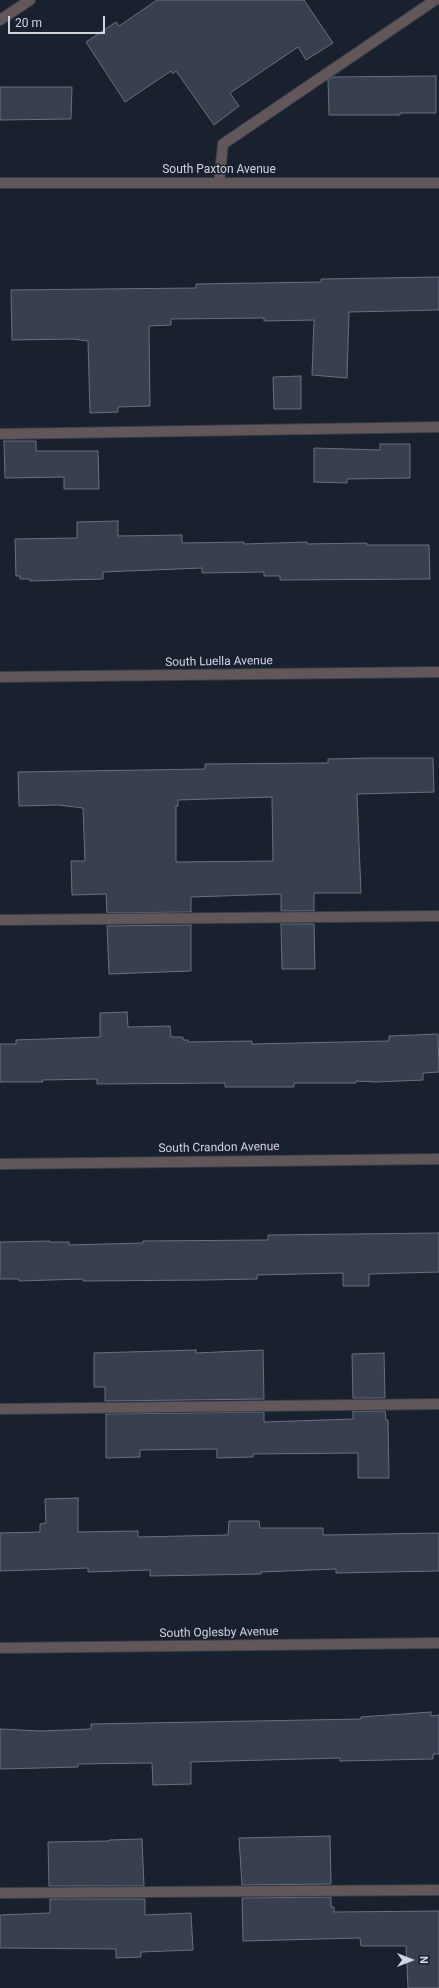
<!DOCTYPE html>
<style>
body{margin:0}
#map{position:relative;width:439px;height:1988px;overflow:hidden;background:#19202e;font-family:Roboto,sans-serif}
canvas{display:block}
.north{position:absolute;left:391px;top:1940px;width:40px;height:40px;-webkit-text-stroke:3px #19202e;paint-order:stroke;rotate:90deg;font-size:11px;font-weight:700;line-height:16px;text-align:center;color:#d0d4de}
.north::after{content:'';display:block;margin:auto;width:14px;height:18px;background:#d0d4de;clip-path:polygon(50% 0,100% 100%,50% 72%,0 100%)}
.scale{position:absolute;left:8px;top:16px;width:97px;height:18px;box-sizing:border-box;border:2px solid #d0d4de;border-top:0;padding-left:5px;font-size:12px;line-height:14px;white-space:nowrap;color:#d0d4de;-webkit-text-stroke:3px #19202e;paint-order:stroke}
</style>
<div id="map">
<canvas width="439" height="1988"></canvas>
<div class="north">N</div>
<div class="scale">20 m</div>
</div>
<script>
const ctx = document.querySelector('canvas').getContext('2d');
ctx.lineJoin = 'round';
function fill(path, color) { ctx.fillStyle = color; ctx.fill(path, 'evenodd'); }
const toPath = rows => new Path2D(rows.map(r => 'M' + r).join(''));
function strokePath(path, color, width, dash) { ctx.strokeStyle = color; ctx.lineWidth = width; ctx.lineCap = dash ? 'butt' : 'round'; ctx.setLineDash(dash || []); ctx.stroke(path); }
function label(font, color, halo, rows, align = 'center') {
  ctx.font = font + ' Roboto,sans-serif'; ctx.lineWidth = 3; ctx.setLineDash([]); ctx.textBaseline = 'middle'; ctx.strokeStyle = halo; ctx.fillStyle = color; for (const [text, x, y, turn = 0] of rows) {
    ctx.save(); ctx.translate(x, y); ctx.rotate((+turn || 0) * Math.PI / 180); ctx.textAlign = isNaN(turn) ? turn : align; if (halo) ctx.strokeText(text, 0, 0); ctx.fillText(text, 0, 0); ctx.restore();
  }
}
const building = toPath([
 [157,0,304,0,333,43,306,60,298,47,230,93,239,106,214,125,176,71,173,74,171,71,125,102,86,42,116,22,119,26,157,0],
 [436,76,436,113,400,113,400,115,329,115,328,80,333,77,436,76],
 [0,87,72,87,71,119,0,120,0,87],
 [439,277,439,310,349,312,347,378,312,375,314,320,264,321,264,318,171,319,171,325,149,326,150,406,118,407,118,412,90,413,88,341,73,339,12,340,11,290,196,288,196,284,321,282,321,279,439,277],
 [301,376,301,409,274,409,273,377,301,376],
 [4,441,36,441,36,451,98,451,99,489,64,489,64,477,5,478,4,441],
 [380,444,410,444,410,478,347,479,347,483,314,482,314,448,380,450,380,444],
 [118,521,118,536,182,535,182,543,244,542,244,544,307,542,307,544,367,543,367,545,429,545,430,579,280,580,280,576,264,576,264,572,202,573,202,568,103,572,103,579,30,581,30,579,20,579,20,576,16,576,15,539,77,538,77,522,118,521],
 [370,758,433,758,434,792,357,794,361,893,314,893,314,911,281,911,281,894,191,897,191,912,107,913,106,894,72,895,71,861,85,861,83,808,58,805,19,806,18,772,205,769,205,764,328,763,328,759,370,758],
 [272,797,273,861,176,862,176,806,178,806,178,800,272,797],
 [281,924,314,924,315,969,282,969,281,924],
 [191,925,191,971,109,974,107,926,191,925],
 [127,1012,128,1027,170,1026,171,1037,183,1037,183,1040,188,1040,188,1042,252,1041,252,1044,389,1041,389,1036,438,1034,439,1072,423,1073,423,1080,377,1082,356,1081,356,1083,294,1083,294,1087,225,1087,225,1083,97,1084,97,1079,42,1080,43,1082,0,1082,0,1044,16,1044,16,1040,100,1037,100,1013,127,1012],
 [439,1233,439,1272,369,1274,369,1286,343,1286,343,1273,257,1275,257,1279,207,1280,83,1281,83,1279,19,1281,19,1279,0,1279,0,1242,50,1241,50,1242,69,1242,69,1245,143,1243,143,1241,268,1240,268,1235,439,1233],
 [196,1350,196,1353,263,1350,264,1399,105,1401,105,1387,94,1387,94,1353,196,1350],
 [384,1353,385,1398,353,1398,352,1354,384,1353],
 [353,1411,385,1411,386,1420,388,1420,389,1478,358,1478,358,1453,253,1454,253,1457,217,1458,217,1449,140,1450,140,1457,106,1458,106,1414,264,1412,264,1422,353,1419,353,1411],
 [78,1498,78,1532,138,1531,138,1537,228,1535,229,1521,259,1521,260,1528,323,1528,323,1535,439,1533,439,1571,336,1573,336,1569,261,1572,261,1574,150,1576,150,1570,88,1572,88,1568,0,1571,0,1533,40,1532,40,1524,46,1523,45,1499,78,1498],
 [431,1712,431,1716,439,1715,439,1754,433,1754,433,1759,340,1761,340,1758,191,1762,191,1784,153,1785,152,1763,78,1764,78,1767,0,1769,0,1729,41,1731,91,1729,91,1724,361,1719,361,1717,431,1712],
 [330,1836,331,1884,242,1885,239,1838,330,1836],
 [142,1839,144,1886,49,1886,48,1842,109,1841,109,1840,142,1839],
 [331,1897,331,1907,334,1907,334,1912,439,1911,439,1988,408,1988,406,1946,361,1946,360,1938,243,1941,242,1898,331,1897],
 [50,1899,145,1899,145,1915,191,1913,193,1950,141,1952,141,1957,116,1958,116,1949,0,1948,0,1915,50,1913,50,1899]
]);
fill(building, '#383f4f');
strokePath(building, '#687082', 1);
const service = toPath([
 [219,183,223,144,435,0],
 [0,434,439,427],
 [0,920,439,916],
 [0,1409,439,1404],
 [0,1893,439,1890]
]);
const minor = toPath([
 [0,20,30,0],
 [0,183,439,183],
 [0,677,439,672],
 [0,1164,439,1159],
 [0,1648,439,1643]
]);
strokePath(service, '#363d4a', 12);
strokePath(minor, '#363d4a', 12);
strokePath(service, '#615758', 10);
strokePath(minor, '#615758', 10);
label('12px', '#d0d4de', '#19202e', [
 ["South Paxton Avenue",219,170],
 ["South Luella Avenue",219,662,-1],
 ["South Crandon Avenue",219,1148,-1],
 ["South Oglesby Avenue",219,1633,-1]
]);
</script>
